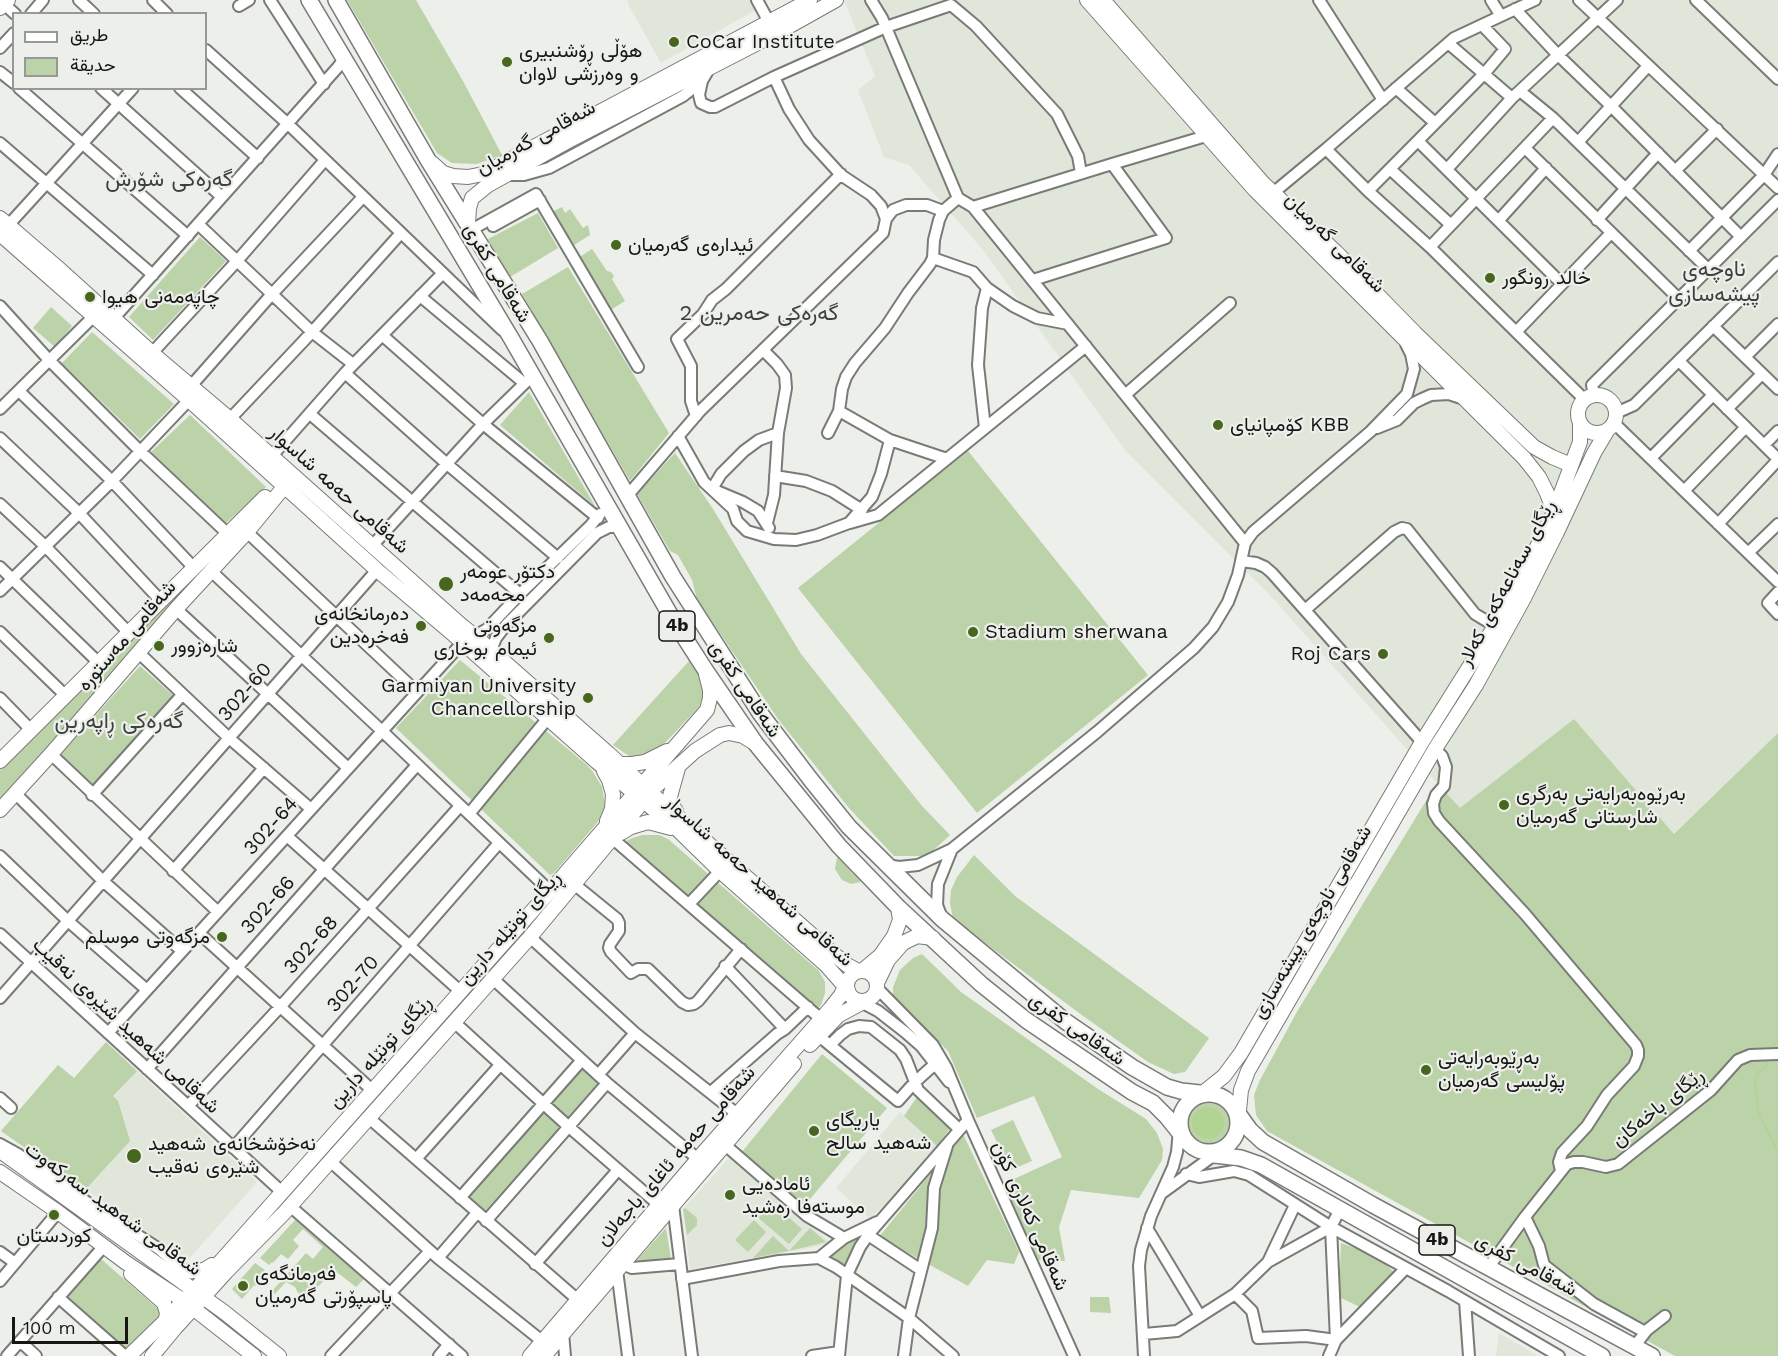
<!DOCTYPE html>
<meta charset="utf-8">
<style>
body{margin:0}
#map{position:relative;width:1778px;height:1356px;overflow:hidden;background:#ecefea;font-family:"Work Sans",Vazirmatn,sans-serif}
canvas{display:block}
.legend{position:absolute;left:12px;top:12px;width:195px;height:78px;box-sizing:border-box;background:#ecefea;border:2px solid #969995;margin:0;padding:8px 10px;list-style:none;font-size:18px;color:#161715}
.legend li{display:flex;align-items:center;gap:12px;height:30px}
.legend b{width:30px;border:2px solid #969995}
.scale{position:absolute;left:12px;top:1317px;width:116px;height:27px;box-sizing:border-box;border:3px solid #161715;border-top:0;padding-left:8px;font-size:18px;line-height:21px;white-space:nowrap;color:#161715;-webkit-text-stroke:4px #ecefea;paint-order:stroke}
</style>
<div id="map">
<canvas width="1778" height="1356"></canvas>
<ul class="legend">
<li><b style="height:8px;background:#fff"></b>طريق</li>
<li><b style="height:16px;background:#bcd2a9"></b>حديقة</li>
</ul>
<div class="scale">100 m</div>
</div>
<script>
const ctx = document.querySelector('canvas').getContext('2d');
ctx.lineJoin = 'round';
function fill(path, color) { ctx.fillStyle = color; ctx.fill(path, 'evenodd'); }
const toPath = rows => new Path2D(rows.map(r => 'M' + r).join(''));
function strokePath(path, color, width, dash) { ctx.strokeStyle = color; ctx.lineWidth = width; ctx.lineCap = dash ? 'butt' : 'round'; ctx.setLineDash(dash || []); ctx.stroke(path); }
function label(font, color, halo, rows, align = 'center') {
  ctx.font = font + ' "Work Sans",Vazirmatn,sans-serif'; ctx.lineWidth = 4.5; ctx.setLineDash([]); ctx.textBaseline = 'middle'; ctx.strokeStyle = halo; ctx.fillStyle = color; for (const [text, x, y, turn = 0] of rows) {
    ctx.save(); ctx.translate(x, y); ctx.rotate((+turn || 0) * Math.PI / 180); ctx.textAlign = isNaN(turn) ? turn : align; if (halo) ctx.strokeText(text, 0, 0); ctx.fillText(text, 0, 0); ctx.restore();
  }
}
fill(toPath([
 [629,0,750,0,756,10,661,63,627,2],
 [844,0,1778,0,1778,733,1674,834,1574,719,1460,809,1270,595,1125,450,983,250,909,165,884,157,858,90,875,76],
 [106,1042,257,1182,188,1260,1,1131,58,1065,74,1078],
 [900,1112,937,1146,891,1200,870,1218,836,1188],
 [730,1157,832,1244,690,1269,683,1209],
 [1499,1333,1538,1356,1496,1356]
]), '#e0e6da');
fill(toPath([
 [347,0,416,0,463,81,502,155,477,164,452,163,437,153],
 [562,207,565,213,570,209,583,228,588,225,590,235,571,247,552,212],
 [538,213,558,248,510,277,488,239],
 [200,237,226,261,153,340,129,317],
 [592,249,607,271,611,272,614,276,612,279,625,301,609,311,578,258],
 [568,267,669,433,630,481,522,294],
 [51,307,72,326,55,347,33,328],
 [92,332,174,404,140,439,62,363],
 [529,392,595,506,500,425],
 [190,415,266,487,225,524,151,452],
 [968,451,1148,675,977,813,798,588],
 [675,453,713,509,801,654,922,806,950,835,927,856,894,856,849,808,778,719,697,599,692,580,678,555,670,551,637,494],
 [243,530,42,755,0,800,0,770],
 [460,660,587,765,593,772,602,787,605,804,602,817,554,873,550,875,396,728],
 [689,661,700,678,702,686,703,696,699,707,662,746,655,750,637,756,629,756,613,745],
 [140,666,175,697,94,786,59,756],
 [1574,719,1674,834,1778,733,1778,1356,1675,1356,1267,1131,1256,1115,1254,1095,1260,1080,1298,1010,1437,783,1460,808],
 [642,835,659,835,668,839,819,971,825,982,825,993,821,1005,817,1010,623,843,630,839],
 [974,855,1015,896,1209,1038,1185,1072,1174,1074,1148,1062,1079,1013,953,919,950,903,951,890,957,877],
 [837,857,861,882,851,884,842,880,835,869],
 [922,954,961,992,1098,1089,1146,1119,1157,1133,1163,1149,1162,1160,1139,1198,1071,1190,1059,1227,1065,1261,1037,1260,1026,1242,1003,1184,1062,1157,1034,1096,977,1118,948,1051,893,997,893,987,900,970,913,958],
 [106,1042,137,1071,113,1096,118,1101,130,1141,85,1190,1,1131,58,1065,74,1078],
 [822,1054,887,1108,805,1205,741,1153],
 [581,1068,599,1084,486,1212,468,1196],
 [917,1097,951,1127,937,1146,904,1116],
 '1187 1123a22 22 0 1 1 44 0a22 22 0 1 1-44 0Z',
 [1013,1120,1032,1161,1011,1170,991,1130],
 [963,1134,1019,1252,1014,1264,987,1260,968,1286,879,1237],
 [769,1200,802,1229,789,1244,755,1215],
 [685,1208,697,1218,697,1225,687,1235,683,1209],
 [296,1219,325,1245,364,1279,356,1287,334,1270,306,1299,298,1293,295,1287,286,1282,275,1294,272,1291,306,1253,313,1259,323,1247,303,1229,293,1240,299,1246,288,1259,281,1254,273,1263,272,1262,269,1265,260,1258],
 [754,1220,766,1232,748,1252,735,1240],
 [666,1228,671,1259,635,1262],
 [810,1228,826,1242,789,1251,753,1258,773,1236,789,1251],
 [860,1237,845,1267,831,1258,835,1249,839,1250,843,1243],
 [1341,1243,1377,1256,1394,1272,1360,1307,1339,1297],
 [100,1258,159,1310,160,1314,159,1319,126,1349,66,1296],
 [255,1263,265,1270,255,1281,258,1284,256,1286,254,1285,242,1299,232,1289],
 [1090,1297,1109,1297,1111,1313,1090,1312]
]), '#bcd2a9');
fill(toPath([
 '1192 1123a16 16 0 1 1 32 0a16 16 0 1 1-32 0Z'
]), '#b2d492');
strokePath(toPath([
 [1771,1052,1772,1046,1778,1041],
 [1769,1057,1765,1068,1758,1072,1755,1081,1758,1110,1778,1153]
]), '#b2d492', 2);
const minor = toPath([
 [79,0,94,14],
 [153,0,167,14],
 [270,0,324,84],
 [757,0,769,22],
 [871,0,882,18,958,198,973,207,1245,543],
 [1319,0,1383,100],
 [1491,0,1501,16],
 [1535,0,1454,38,1326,149,1368,191,1430,247,1585,400],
 [1579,0,1778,188],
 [1696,0,1778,79],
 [4,4,15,14],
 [239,6,249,0],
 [1515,9,1557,54,1611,106,1741,237],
 [31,14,43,0],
 [1448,43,1512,98,1617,0],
 [0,48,14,33],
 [206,50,288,124,502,330],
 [709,69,702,81,699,95,701,103,710,107,715,107,774,77,886,27,951,5,976,26,1057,114,1078,156,1081,173],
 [0,72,14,83],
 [774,77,789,109,809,140,841,175,871,195,881,206,886,219],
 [19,88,188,236],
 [101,88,222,197],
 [180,88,258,158],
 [1396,88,1435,123],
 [1520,91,1553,118,1708,269],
 [1418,141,1562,284],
 [1578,142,1648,66],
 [0,143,153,275],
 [1525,148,1679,299],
 [1112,164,1206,136],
 [1390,169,1451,225],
 [1447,169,1512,98],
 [1675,171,1717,129],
 [507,175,524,175,549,168,683,96,692,89,700,76],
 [1368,191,1484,74,1505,49,1482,25],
 [1273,193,1326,149],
 [973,207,1112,164,1166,238,1033,280],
 [1499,220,1546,168],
 [1597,220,1658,153],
 [198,224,312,332,353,364],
 [10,226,13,220,133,88],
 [493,226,540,200],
 [471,230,536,194,638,367],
 [1430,247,1553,118],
 [1689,251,1764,175,1778,154],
 [933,258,973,272,987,288,982,308,978,365,985,428],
 [987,288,1013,306,1037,318,1068,324],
 [420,296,524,383],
 [0,306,49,360,140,451,228,534],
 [114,318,338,67,344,59],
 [1713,326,1778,389],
 [1516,332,1611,233],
 [382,335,483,424,598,518],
 [763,350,777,364,785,375,786,388,778,433,774,495,767,523],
 [152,353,237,261,325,160],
 [1745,357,1778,324],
 [1679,361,1778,459],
 [345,373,447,464,558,558],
 [191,386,272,294,363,197],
 [19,391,112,481,194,568],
 [1125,395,1230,303],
 [1594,395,1592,385,1778,200],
 [0,409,93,317],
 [1727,409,1762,374],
 [1616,413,1634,405,1778,262],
 [310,414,520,594],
 [696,416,691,401,691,366,677,339,703,314,712,300,726,289,841,174],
 [230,419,312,332,401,233],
 [1614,423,1778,582],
 [1377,428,1397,420,1414,403,1422,399,1431,395,1449,394,1464,399],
 [828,433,839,411,842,389,846,377,855,363,885,328,908,293,930,264,933,258,934,240,939,220,943,211,958,198],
 [678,436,704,482,733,509,737,521,747,531,774,539,796,540,817,535,849,523,872,497,881,474,890,440,839,411],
 [0,438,78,512,161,601],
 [890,440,947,459],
 [1764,445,1778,431],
 [272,456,345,373,443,273],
 [1651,458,1713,395],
 [775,476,806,481,832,491,862,510],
 [1684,491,1746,427],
 [628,495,700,411,883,233,886,219,893,210,906,205,927,205,943,211],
 [0,504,45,546,129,633],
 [850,523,878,515,1086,346],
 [1718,524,1778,460],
 [769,528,758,511,743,502,712,489,721,474,744,451,759,440,778,433],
 [247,532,417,692],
 [372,546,483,424,526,382,533,376],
 [1748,553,1778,524],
 [1241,561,1256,563,1265,567,1272,573,1422,742],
 [0,567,99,663],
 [211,571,382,731,550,891],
 [0,591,112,481,189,400],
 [1778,592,1768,603,1778,614],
 [176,609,348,768],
 [1305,610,1394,532,1402,528,1407,529,1475,614,1495,626],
 [0,632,66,696],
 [475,636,487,629,520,594,591,525,600,514],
 [491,650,496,638,506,625,597,533,609,527,620,527],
 [138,652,229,738,311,809],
 [0,698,31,730],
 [1435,749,1442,756,1446,767,1444,786,1436,795,1433,804,1434,813,1439,821,1525,914,1636,1045,1638,1050,1638,1056,1634,1066,1607,1095,1587,1126,1562,1153,1559,1162,1561,1171],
 [51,754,218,912],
 [15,793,103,881,182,951],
 [92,795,182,695],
 [469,814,548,718],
 [287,836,460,991],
 [612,838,821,1019],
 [0,856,68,921,147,990],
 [887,865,899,867,918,865,952,849,1097,732,1194,648,1213,627,1228,602,1238,575,1245,543,1253,532,1371,431,1407,394,1414,369,1411,354,1406,344],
 [173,871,264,768],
 [574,884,617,919,619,923,619,931,610,944,609,948,611,952,631,973,638,969,648,969,682,1002,688,1005,694,1004,698,1001,741,949],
 [689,904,720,871],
 [942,918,937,905,938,884,952,849],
 [199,933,372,1090],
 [0,934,282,1192],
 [530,937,635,1033,737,1114],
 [725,966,785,1029],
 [492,978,607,1083,698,1159],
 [877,988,933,1045,946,1067,968,1120,1074,1356],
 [0,998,377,570],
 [859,1001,878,1011,905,1032,921,1046,949,1082],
 [453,1021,569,1127,659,1205],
 [108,1033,462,643],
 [825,1041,898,1101,915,1082,935,1064],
 [830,1045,840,1035,848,1029,859,1026,871,1027,900,1050,906,1059,918,1090,959,1129],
 [147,1069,417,765],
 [598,1075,635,1033],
 [711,1092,777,1034,785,1029,808,1007],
 [0,1098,11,1108],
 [188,1106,280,1007,460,806],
 [369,1118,578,1300],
 [0,1144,18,1154,94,1207,159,1249,176,1264,176,1270,174,1276],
 [724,1144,807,1216,844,1238],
 [233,1148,499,843],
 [416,1159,500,1065],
 [330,1161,438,1258,542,1341],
 [1186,1174,1199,1177,1234,1171,1249,1175,1331,1227,1448,1291,1559,1356],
 [1162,1193,1217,1153],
 [460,1198,582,1060],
 [673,1205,692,1356],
 [290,1206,462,1356],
 [1525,1217,1539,1246,1544,1265,1594,1304,1645,1332],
 [486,1221,607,1083],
 [1147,1228,1200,1316],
 [868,1235,921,1270],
 [0,1252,15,1263],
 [438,1258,477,1213],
 [819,1258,844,1238,877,1222],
 [1268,1262,1295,1205],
 [535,1264,618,1170],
 [622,1264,632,1268,680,1264],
 [1488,1268,1525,1217,1567,1164,1574,1162,1583,1162,1606,1167,1618,1164,1711,1090,1738,1060,1750,1055,1778,1054],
 [617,1270,628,1356],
 [682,1279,779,1261,819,1258,836,1267,909,1318,953,1356],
 [0,1281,58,1212],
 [1235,1294,1252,1311,1258,1338,1306,1336,1336,1340,1406,1268],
 [58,1297,125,1356],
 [1465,1301,1469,1356],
 [563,1333,565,1356],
 [1144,1334,1177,1331,1235,1294,1268,1262,1331,1227],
 [20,1341,36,1356],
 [1634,1347,1647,1330,1665,1316],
 [7,1356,104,1246],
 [331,1356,430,1251],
 [439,1356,449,1344],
 [812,1356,839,1352],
 [839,1356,847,1275,860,1247,868,1235,968,1120],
 [904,1356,909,1318,932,1228,934,1188,947,1146],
 [1144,1356,1139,1266,1141,1250,1151,1216,1173,1167,1177,1152,1179,1130],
 [1329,1356,1336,1340,1331,1227,1339,1211]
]);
const major = toPath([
 [1087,0,1255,190,1524,458,1539,477,1547,493,1554,512],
 [1103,0,1263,183,1336,252,1415,333,1534,447,1552,457,1571,465],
 [0,8,8,0],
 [432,163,443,173,453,176,468,177,483,174,810,0],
 [0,218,57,267,152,353,230,419,461,625,475,636,609,754,651,793,829,950,847,965,858,971],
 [468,224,469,208,472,198,488,185,568,141,779,32,836,0],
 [0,234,189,400,377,570,454,635,597,762,677,829,720,871,826,965,848,990],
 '1578 414a19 19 0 1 1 38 0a19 19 0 1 1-38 0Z',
 [0,761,265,497],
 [620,764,632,764,645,762,667,751],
 [604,771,609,780,613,794,612,809,607,821],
 [0,810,51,754,176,609,247,532,284,487],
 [676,811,669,800,678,768],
 [621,833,631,827,648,822,671,828],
 '847 986a15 15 0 1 1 30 0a15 15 0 1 1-30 0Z',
 [862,971,880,956,894,936,900,920,898,907],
 [877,983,888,960,903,943,917,936,933,938],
 [810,1045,839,1015,867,1000],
 [1199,1096,1224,1076,1241,1053,1422,742,1495,626,1514,594,1554,512,1580,442,1580,423],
 [1238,1120,1241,1090,1248,1071,1435,749,1476,685,1523,600,1557,532,1594,453,1607,431],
 [0,1151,224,1312,279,1356],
 [0,1172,58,1212,125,1262,184,1301,254,1356],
 [131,1274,164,1303,167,1313,166,1319],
 [174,1276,184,1272,204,1270,212,1265],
 [129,1356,162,1324,221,1261,550,891,707,710,710,698,710,690,706,674],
 [152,1356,176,1327,226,1272,284,1213,530,937,655,787,695,751,720,735,729,733,743,736,756,744],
 [530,1356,704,1152,830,1009,841,995,848,980],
 [544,1356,794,1064]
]);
const highway = toPath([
 [309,0,511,338,672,618,706,671,756,744,839,846,898,907,981,984,1026,1020,1132,1092,1153,1103,1167,1117,1183,1137],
 [336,0,428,160,540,341,673,577,760,713,811,780,849,827,942,919,1065,1021,1132,1067,1167,1087,1181,1091,1209,1094],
 '1180 1123a29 29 0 1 1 58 0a29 29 0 1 1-58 0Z',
 [1235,1109,1250,1130,1263,1142,1373,1205,1652,1356],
 [1207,1152,1214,1155,1241,1158,1261,1165,1602,1356]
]);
strokePath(minor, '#797b77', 14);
strokePath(major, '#797b77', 16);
strokePath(highway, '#797b77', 18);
strokePath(minor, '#fff', 10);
strokePath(major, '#fff', 14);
strokePath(highway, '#fff', 15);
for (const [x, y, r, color] of [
 [674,42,6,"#46671d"],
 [507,62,6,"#46671d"],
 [616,245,6,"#46671d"],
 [1490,278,6,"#46671d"],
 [90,297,6,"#46671d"],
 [1218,425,6,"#46671d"],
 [446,584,8,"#46671d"],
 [421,626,6,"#46671d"],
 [973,632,6,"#46671d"],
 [549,638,6,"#46671d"],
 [159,646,6,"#46671d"],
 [1383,654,6,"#46671d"],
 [588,698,6,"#46671d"],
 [1504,805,6,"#46671d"],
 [222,937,6,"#46671d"],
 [1426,1070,6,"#46671d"],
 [814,1131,6,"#46671d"],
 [134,1156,8,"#46671d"],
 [730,1195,6,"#46671d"],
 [54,1215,6,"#46671d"],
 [243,1286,6,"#46671d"]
]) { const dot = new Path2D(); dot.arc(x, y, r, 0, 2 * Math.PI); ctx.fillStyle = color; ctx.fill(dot); strokePath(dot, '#ecefea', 2); }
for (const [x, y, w] of [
 [677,626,36],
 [1437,1240,36]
]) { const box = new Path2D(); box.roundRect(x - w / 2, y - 15, w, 30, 4.5); ctx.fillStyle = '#ecefea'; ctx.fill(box); strokePath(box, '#161715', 1.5); }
label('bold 18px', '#161715', null, [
 ["4b",677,626],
 ["4b",1437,1240]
]);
label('20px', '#161715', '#ecefea', [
 ["CoCar Institute",686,42],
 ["هۆڵی ڕۆشنبیری",519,51],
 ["و وەرزشی لاوان",519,74],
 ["ئیدارەی گەرمیان",628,245],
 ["خالد رونگور",1502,278],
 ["چاپەمەنی هیوا",102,297],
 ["کۆمپانیای KBB",1230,425],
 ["دکتۆر عومەر",460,572],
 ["محەمەد",460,595],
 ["دەرمانخانەی",409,614,"right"],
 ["فەخرەدین",409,637,"right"],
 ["مزگەوتی",537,626,"right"],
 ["ئیمام بوخاری",537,649,"right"],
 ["Stadium sherwana",985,632],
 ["شارەزوور",171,646],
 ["Roj Cars",1371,654,"right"],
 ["Garmiyan University",576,686,"right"],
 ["Chancellorship",576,709,"right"],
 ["بەرێوەبەرایەتی بەرگری",1516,794],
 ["شارستانی گەرمیان",1516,817],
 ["مزگەوتی موسلم",210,937,"right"],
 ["بەڕێوبەرایەتی",1438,1058],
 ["پۆلیسی گەرمیان",1438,1081],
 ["یاریگای",826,1120],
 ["شەهید سالح",826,1143],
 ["نەخۆشخانەی شەهید",148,1144],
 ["شێرەی نەقیب",148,1167],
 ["ئامادەیی",742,1184],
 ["موستەفا رەشید",742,1207],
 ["كوردستان",54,1236,"center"],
 ["فەرمانگەی",255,1274],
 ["پاسپۆرتی گەرمیان",255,1297]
], 'left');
label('20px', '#161715', '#ecefea', [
 ["شەقامی گەرمیان",536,138,-29],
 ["شەقامی گەرمیان",1335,243,45],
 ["شەقامی کفری",497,273,59],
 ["شەقامی حەمە شاسوار",339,490,42],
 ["ڕێگای سەناعەکەی کەلار",1507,583,-62],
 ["شەقامی مەستورە",127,636,-49],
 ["شەقامی کفری",745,689,56],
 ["302-60",245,692,-49],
 ["302-64",271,826,-48],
 ["شەقامی شەهید حەمە شاسوار",759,881,42],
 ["302-66",268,905,-48],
 ["شەقامی ناوچەی پیشەسازی",1312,922,-60],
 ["ڕیگای تونێلە دارین",510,928,-49],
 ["302-68",311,945,-48],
 ["302-70",353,984,-49],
 ["شەقامی شەهید شێرەی نەقیب",126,1026,43],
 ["شەقامی کفری",1077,1029,35],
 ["ڕێگای تونێلە دارین",380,1052,-48],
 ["ڕێگای باخەکان",1658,1108,-39],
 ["شەقامی حەمە ئاغای باجەلان",676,1156,-49],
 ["شەقامی شەهید سەرکەوت",113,1209,36],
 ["شەقامی کەلاری کۆن",1030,1216,66],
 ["شەقامی کفری",1526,1265,28]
]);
label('22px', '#3d403c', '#ecefea', [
 ["گەرەکی شۆرش",169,180],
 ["ناوچەی",1714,270],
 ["پیشەسازی",1714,295],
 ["گەرەکی حەمرین 2",759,314],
 ["گەرەکی ڕاپەرین",119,722]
]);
</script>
